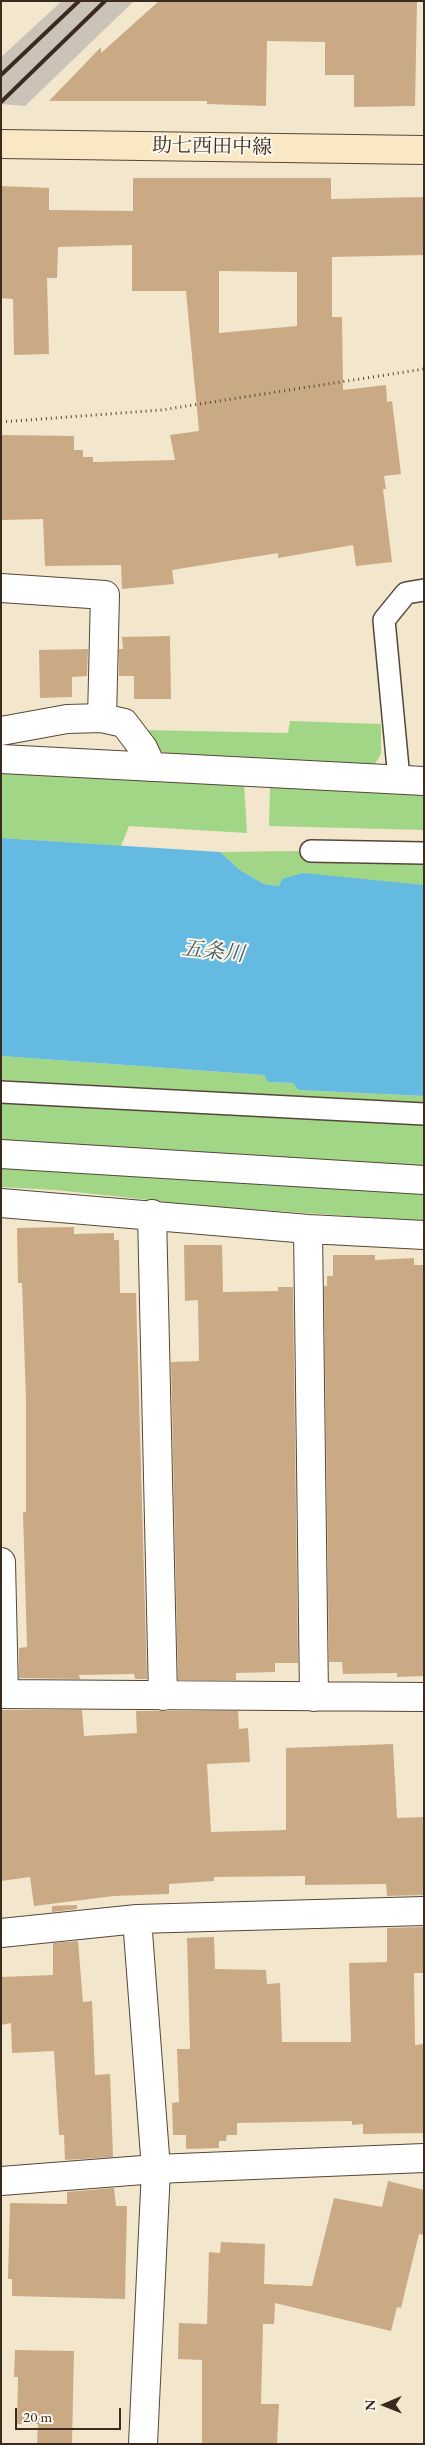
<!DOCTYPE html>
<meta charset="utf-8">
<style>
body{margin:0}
#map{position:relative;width:425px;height:2445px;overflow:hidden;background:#f2e7cc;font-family:"EB Garamond",serif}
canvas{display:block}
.frame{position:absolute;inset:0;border:2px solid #3b2a1e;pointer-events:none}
.north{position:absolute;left:360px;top:2380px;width:50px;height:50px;-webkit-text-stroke:4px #fbf7ec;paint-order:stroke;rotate:269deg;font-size:14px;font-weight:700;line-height:20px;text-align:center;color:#3b2a1e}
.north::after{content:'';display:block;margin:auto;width:18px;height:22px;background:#3b2a1e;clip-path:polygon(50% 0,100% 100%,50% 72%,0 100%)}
.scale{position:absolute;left:15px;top:2408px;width:106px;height:22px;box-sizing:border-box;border:2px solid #3b2a1e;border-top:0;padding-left:6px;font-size:15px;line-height:18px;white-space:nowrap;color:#3b2a1e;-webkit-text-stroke:4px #fbf7ec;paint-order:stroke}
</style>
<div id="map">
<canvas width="425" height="2445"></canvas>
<div class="frame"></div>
<div class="north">N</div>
<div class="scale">20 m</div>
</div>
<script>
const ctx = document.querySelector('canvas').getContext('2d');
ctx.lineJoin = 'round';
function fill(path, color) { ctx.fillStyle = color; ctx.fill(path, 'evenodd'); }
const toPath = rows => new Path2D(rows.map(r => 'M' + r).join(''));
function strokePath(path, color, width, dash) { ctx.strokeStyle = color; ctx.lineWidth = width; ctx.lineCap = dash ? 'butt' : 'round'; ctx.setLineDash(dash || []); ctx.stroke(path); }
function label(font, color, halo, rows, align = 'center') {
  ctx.font = font + ' "EB Garamond","Noto Serif JP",serif'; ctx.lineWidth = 4; ctx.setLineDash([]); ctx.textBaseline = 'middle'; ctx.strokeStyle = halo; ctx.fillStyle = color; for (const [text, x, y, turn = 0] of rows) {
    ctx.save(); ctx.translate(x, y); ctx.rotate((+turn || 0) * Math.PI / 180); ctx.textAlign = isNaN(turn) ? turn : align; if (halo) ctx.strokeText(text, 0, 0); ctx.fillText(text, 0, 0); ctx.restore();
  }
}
fill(toPath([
 [62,1,134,1,25,106,1,104,1,57]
]), '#cbc3b8');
fill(toPath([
 [290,721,381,724,381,754,373,767,169,756,155,747,143,730,288,733],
 [1,771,244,784,247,833,129,826,121,846,1,838],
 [270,786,424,795,424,830,269,826],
 [298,851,310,860,357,864,424,861,424,885,282,879,279,886,264,884,240,870,220,852],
 [1,1056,264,1075,268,1082,293,1083,298,1090,424,1096,424,1103,1,1080],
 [1,1097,424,1121,424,1169,1,1143],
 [1,1167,424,1191,424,1221,215,1207,56,1190,1,1187]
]), '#a1d686');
fill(toPath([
 [1,838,220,852,240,870,264,884,279,886,282,879,303,873,424,885,424,1096,298,1090,293,1083,268,1082,264,1075,1,1056]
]), '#65bae2');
fill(toPath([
 [159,1,417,1,415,106,354,107,354,75,325,75,325,42,267,41,266,106,207,104,207,101,49,101,101,47,101,53],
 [133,178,331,178,331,199,424,197,424,255,332,257,332,317,342,317,343,390,386,385,387,402,392,401,401,474,384,476,386,489,383,489,392,562,356,566,353,545,278,558,278,553,172,570,174,584,122,589,121,565,45,566,43,519,1,520,1,435,74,436,74,450,83,450,83,457,93,457,93,462,175,460,170,435,199,431,186,291,132,291,132,245,58,247,57,278,47,278,49,354,14,355,13,299,1,298,1,186,49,188,49,210,133,211],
 [219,271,297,272,297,326,219,333],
 [170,636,171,699,134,699,134,676,119,676,119,649,123,649,122,637],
 [88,649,87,676,72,677,72,697,40,698,39,650],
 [74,1227,74,1234,114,1233,114,1240,119,1240,120,1293,136,1293,147,1679,135,1679,134,1674,79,1675,80,1679,19,1678,19,1648,27,1647,23,1512,26,1512,26,1400,22,1283,18,1283,17,1228],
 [184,1245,222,1245,223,1292,278,1291,278,1287,293,1287,298,1663,275,1663,275,1672,236,1673,236,1680,178,1680,171,1362,199,1361,198,1300,185,1301],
 [333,1255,375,1255,375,1260,414,1258,414,1265,424,1265,424,1676,397,1677,397,1673,343,1674,342,1662,329,1662,324,1286,327,1286,327,1276,333,1276],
 [1,1710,82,1710,84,1736,137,1733,136,1711,238,1711,239,1729,248,1728,250,1762,207,1764,211,1832,286,1830,286,1748,393,1744,397,1818,424,1817,424,1895,387,1896,386,1884,305,1885,305,1876,214,1877,214,1881,169,1884,169,1894,114,1896,34,1906,30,1877,1,1881],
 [77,1905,77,1909,52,1912,52,1906],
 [424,1927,424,1973,414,1973,415,2045,424,2044,424,2133,363,2134,363,2124,352,2125,352,2121,237,2123,237,2135,227,2135,226,2141,219,2141,219,2148,186,2149,186,2135,173,2135,172,2103,179,2102,177,2049,190,2049,187,1938,214,1937,215,1969,266,1970,267,1984,280,1983,282,2042,351,2042,349,1963,387,1962,387,1928],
 [78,1941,83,2002,92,2001,95,2075,110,2074,113,2157,65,2160,64,2135,59,2135,54,2051,12,2053,11,2023,1,2025,1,1977,53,1975,53,1943],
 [388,2181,424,2190,424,2235,419,2234,401,2308,397,2307,391,2331,275,2303,274,2324,263,2324,261,2404,279,2404,277,2444,202,2444,202,2360,178,2359,179,2323,207,2324,209,2252,220,2253,221,2242,265,2244,264,2284,312,2286,334,2198,382,2207],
 [114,2188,116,2206,127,2206,125,2299,12,2296,12,2279,8,2279,10,2203,67,2204,67,2192],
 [15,2350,74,2351,72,2444,37,2444,38,2424,17,2424,18,2377,14,2377]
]), '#caaa84');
const service = toPath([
 [399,779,384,620,406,593,424,590],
 [311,851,424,853],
 [1,1092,424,1114]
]);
const minor = toPath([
 [1,588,105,595,102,718],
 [1,731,67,719,102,718,124,723,143,748,152,767],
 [1,759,424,781],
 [1,1154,424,1180],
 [1,1203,308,1229,424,1235],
 [152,1214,163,1696],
 [308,1229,314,1697],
 [1,1562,4,1694],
 [1,1694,424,1697],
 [137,1919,156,2169,143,2444],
 [1,1933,137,1919,424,1911],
 [1,2181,156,2169,424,2158]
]);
const secondary = toPath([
 [1,144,424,150]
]);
strokePath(service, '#564638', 24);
strokePath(minor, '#564638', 30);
strokePath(secondary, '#564638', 30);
strokePath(toPath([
 [1,422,161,410,424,369]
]), '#564638', 3, [1, 4]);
strokePath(service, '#fff', 21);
strokePath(minor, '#fff', 28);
strokePath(secondary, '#fae7c3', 28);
strokePath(toPath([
 [1,75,79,1],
 [1,102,105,1]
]), '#3b2a1e', 4);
label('20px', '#3b2a1e', '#fbf7ec', [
 ["助七西田中線",212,147,1]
]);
label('italic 21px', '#4a5c63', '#fbf7ec', [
 ["五条川",213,952,6]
]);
</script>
